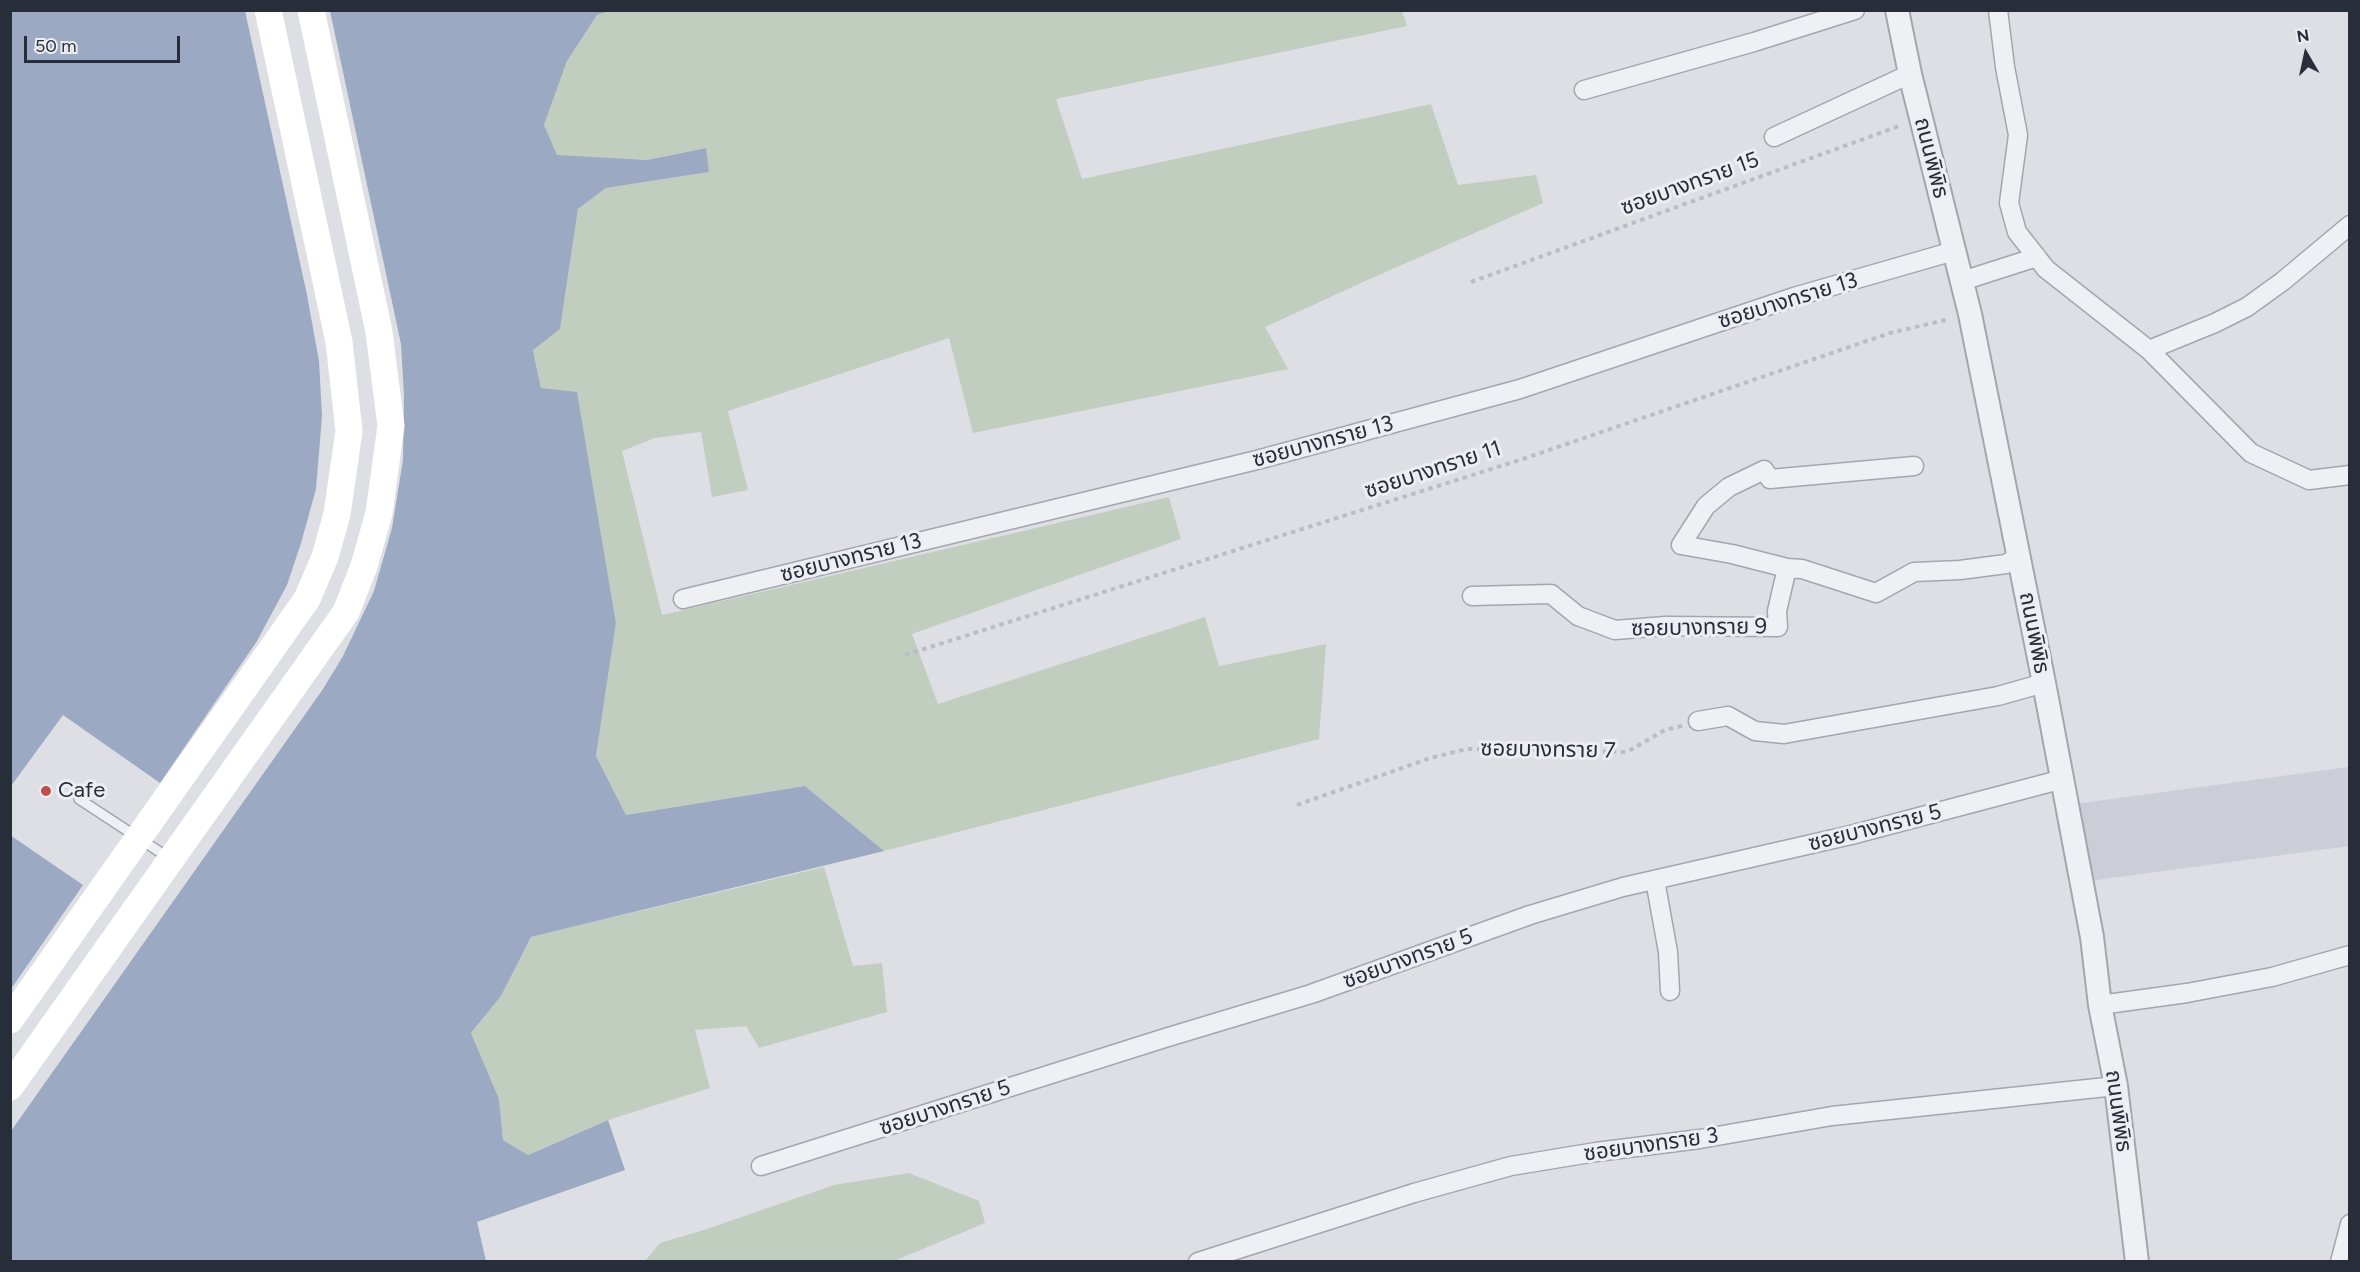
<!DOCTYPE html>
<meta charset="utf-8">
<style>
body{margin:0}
#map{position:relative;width:2360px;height:1272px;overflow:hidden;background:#dddfe5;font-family:Figtree,sans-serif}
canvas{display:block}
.frame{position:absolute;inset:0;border:12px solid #282d3a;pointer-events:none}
.north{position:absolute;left:2276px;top:24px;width:60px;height:60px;-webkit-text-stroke:4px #eceef3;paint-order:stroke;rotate:351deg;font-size:16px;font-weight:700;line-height:24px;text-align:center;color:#282d3a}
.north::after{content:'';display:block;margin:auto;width:21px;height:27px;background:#282d3a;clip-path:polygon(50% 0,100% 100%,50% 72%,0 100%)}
.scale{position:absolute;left:24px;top:36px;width:156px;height:27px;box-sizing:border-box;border:3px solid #282d3a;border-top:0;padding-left:8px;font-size:18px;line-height:21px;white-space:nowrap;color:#282d3a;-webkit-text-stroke:4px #eceef3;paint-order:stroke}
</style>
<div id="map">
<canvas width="2360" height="1272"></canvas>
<div class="frame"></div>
<div class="north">N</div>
<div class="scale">50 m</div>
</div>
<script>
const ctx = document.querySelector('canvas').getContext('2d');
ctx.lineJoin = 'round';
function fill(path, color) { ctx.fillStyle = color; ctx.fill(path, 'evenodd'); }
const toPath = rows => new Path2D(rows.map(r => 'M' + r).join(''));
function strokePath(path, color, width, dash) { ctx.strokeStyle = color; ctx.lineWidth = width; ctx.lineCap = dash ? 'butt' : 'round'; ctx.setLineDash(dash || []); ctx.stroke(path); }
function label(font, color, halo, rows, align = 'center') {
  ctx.font = font + ' Figtree,"Noto Sans Thai",sans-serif'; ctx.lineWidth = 6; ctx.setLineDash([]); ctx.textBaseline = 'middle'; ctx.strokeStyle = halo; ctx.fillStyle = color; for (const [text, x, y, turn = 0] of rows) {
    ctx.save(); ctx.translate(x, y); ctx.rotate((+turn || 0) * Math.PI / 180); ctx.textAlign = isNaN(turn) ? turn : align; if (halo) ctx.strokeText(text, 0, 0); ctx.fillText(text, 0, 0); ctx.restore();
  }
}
fill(toPath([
 [2349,767,2349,846,2082,882,2067,805]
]), '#cbced6');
fill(toPath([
 [607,11,1402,11,1407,26,1056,99,1082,179,1431,104,1458,185,1536,175,1543,203,1372,278,1265,327,1288,369,973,433,949,338,728,411,748,490,712,497,701,432,655,438,622,451,662,615,1169,497,1181,539,912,634,938,704,1205,617,1219,666,1326,644,1319,739,884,851,805,786,626,815,596,756,616,623,577,393,541,388,533,349,560,329,578,209,606,188,709,172,705,148,647,160,557,156,544,125,567,61,597,15],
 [824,867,853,966,882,963,887,1012,759,1048,746,1026,695,1030,710,1088,608,1120,527,1155,503,1140,499,1099,471,1033,501,996,531,937],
 [909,1173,979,1201,985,1223,894,1261,645,1261,660,1243,707,1229,834,1185]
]), '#c1cebf');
fill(toPath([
 [10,11,609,11,597,15,567,61,544,125,557,155,647,160,706,148,709,172,606,188,578,209,560,329,533,350,541,388,577,392,616,623,596,756,626,815,805,786,884,851,531,937,501,996,471,1033,499,1099,503,1140,528,1155,608,1120,625,1170,477,1222,486,1261,11,1261]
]), '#9ba9c2');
fill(toPath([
 [245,11,330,11,401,344,404,396,403,460,392,528,374,591,343,656,323,689,11,1131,11,989,83,885,10,835,11,786,63,715,160,783,257,641,287,585,301,543,316,489,322,416,319,361,307,295]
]), '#dddfe5');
const service = toPath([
 [79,799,169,858]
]);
const minor = toPath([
 [1998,10,2005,67,2018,135,2009,203,2017,232,2046,269,2149,350,2251,453,2309,480,2350,475],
 [1584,90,1754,42,1855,10],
 [1774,137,1910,74],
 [1962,281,2037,257],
 [2149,350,2215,323,2247,307,2283,281,2350,225],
 [1787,568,1732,554,1681,545,1706,506,1729,487,1764,470,1770,479,1914,466],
 [1472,596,1551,594,1578,616,1615,630,1665,626,1778,627,1777,611,1787,568,1802,569,1876,593,1914,572,1960,570,2006,564,2019,556],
 [683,599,1257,460,1520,389,1794,297,1954,251],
 [1698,721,1728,716,1755,731,1784,734,1998,696,2044,683],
 [1655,880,1668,952,1670,991],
 [2100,1005,2187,993,2272,977,2350,955],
 [761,1166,1165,1038,1311,994,1530,915,1623,887,1851,835,2063,779],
 [1198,1262,1414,1193,1511,1166,1596,1152,1700,1139,1832,1116,2116,1086],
 [2340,1262,2350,1224]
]);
const tertiary = toPath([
 [1897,10,1910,74,1970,314,2044,683,2092,937,2100,1005,2116,1086,2137,1262]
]);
strokePath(service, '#a3a6ae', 12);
strokePath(minor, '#a3a6ae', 21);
strokePath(tertiary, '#a3a6ae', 26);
strokePath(toPath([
 [1471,282,1902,125],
 [905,655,1523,459,1890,333,1950,319],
 [1297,805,1430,758,1467,749,1627,752,1665,730,1682,726]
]), '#bbbdc4', 4, [4.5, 4.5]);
strokePath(service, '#eff0f4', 9);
strokePath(minor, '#eff0f4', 18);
strokePath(tertiary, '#eff0f4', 22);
strokePath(toPath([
 [10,1020,307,599,325,557,337,514,349,431,339,342,268,10],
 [10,1087,346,612,364,566,379,513,391,426,379,332,311,10]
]), '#fff', 27);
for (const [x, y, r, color] of [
 [46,791,6,"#bf4e51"]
]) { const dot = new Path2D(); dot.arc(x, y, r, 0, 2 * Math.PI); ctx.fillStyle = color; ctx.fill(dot); strokePath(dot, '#eceef3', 2); }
label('22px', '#282d3a', '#eceef3', [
 ["ถนนพิพิธ",1931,158,76],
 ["ซอยบางทราย 15",1690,184,-20],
 ["ซอยบางทราย 13",1788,301,-17],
 ["ซอยบางทราย 13",1323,442,-15],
 ["ซอยบางทราย 11",1433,470,-18],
 ["ซอยบางทราย 13",851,558,-14],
 ["ซอยบางทราย 9",1699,628,-1],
 ["ถนนพิพิธ",2034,633,79],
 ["ซอยบางทราย 7",1548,750,1],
 ["ซอยบางทราย 5",1875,828,-14],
 ["ซอยบางทราย 5",1408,959,-20],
 ["ซอยบางทราย 5",945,1108,-18],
 ["ถนนพิพิธ",2118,1111,82],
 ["ซอยบางทราย 3",1651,1145,-8]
]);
label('22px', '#282d3a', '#eceef3', [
 ["Cafe",58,791]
], 'left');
</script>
